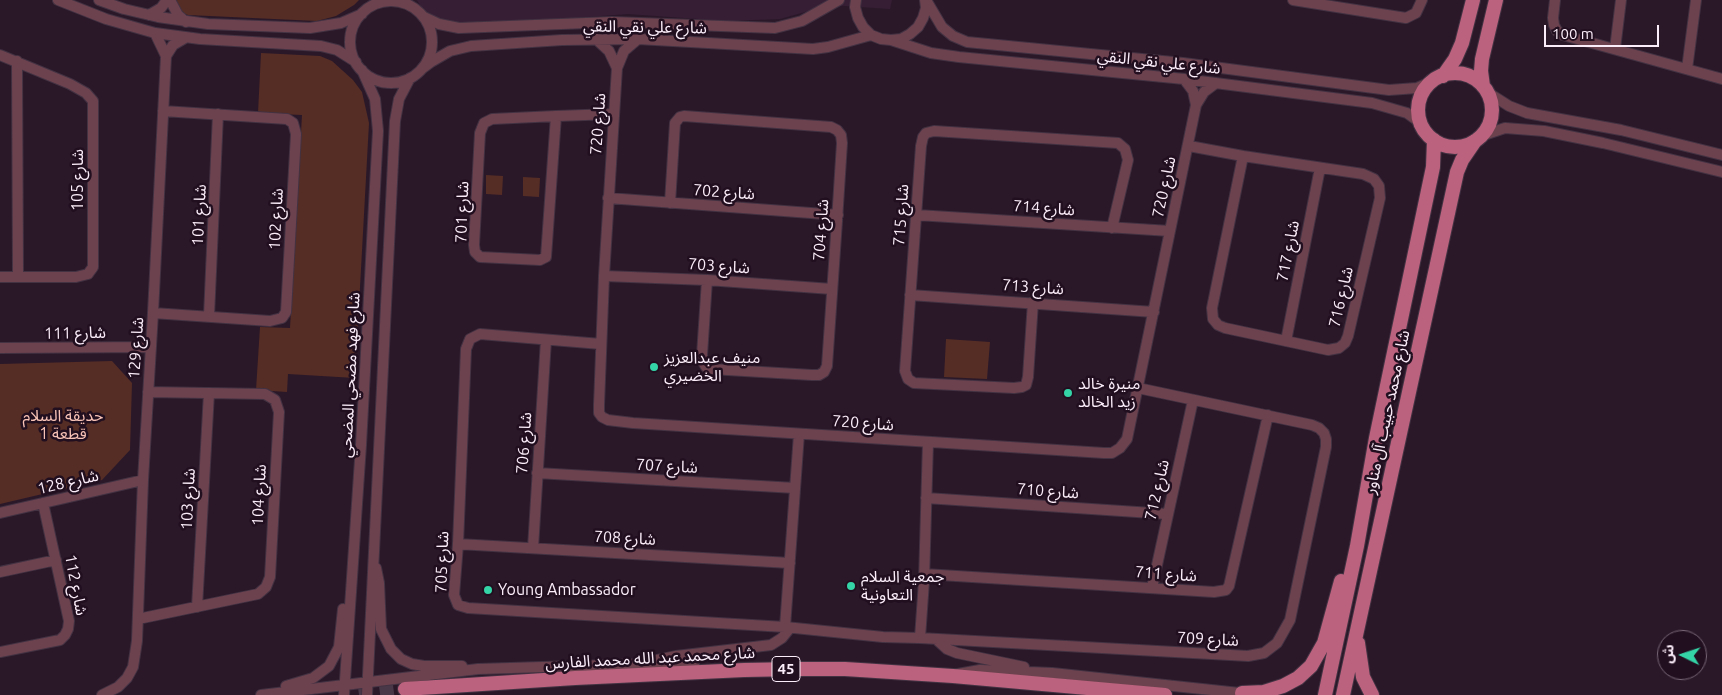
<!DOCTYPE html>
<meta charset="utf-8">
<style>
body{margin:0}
#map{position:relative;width:1722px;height:695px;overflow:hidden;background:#2a1829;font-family:Ubuntu,"Noto Sans Arabic",sans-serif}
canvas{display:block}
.north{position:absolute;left:1657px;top:630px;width:50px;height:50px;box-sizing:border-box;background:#210e1f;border:1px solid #786776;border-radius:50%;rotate:274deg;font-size:14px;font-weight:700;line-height:20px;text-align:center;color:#fbedf9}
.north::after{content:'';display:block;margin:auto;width:18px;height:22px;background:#34d4a7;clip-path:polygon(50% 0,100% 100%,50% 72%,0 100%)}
.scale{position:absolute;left:1544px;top:25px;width:115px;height:22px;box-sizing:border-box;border:2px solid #fbedf9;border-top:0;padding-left:6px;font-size:15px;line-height:18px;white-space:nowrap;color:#fbedf9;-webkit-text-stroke:4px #210e1f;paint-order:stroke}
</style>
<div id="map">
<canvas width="1722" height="695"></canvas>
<div class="north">ش</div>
<div class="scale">100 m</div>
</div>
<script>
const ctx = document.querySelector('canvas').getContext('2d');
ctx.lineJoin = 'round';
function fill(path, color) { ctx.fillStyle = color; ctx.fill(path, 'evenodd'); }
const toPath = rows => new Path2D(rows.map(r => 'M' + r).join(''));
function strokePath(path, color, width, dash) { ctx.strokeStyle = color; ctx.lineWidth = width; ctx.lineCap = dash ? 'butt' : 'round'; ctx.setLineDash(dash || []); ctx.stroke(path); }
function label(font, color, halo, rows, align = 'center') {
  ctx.font = font + ' Ubuntu,"Noto Sans Arabic",sans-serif'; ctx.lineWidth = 5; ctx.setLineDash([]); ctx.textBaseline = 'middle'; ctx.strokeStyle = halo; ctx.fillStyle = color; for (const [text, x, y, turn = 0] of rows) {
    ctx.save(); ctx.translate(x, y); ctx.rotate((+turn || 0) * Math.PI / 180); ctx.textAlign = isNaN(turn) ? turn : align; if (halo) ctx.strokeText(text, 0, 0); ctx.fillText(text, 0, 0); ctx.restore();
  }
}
fill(toPath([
 [417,0,892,0,890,9,830,5,780,19,726,21,628,14,457,27,438,21,423,10]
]), '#361e35');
fill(toPath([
 [176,0,359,0,354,5,336,16,317,21,188,15,183,13,177,5],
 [261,53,320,56,332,61,353,80,362,92,369,123,355,378,288,374,287,392,256,390,260,327,290,328,302,115,258,113],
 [486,175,503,176,502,195,486,194],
 [523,177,540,178,539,197,523,196],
 [946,339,990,342,987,379,944,377],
 [112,361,132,383,130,450,102,480,0,504,0,364]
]), '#552d25');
strokePath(toPath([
 [359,695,405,689]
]), '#493848', 14, [14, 7]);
const minor = toPath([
 [58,0,106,19,155,33,200,39,321,46,337,50,356,62],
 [99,0,124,9,158,17,208,24,310,28,341,23,362,14],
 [170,0,178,15,186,22],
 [856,0,855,7,858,18,863,27,871,35,881,39,891,40,901,39,910,34,918,27,923,18,926,8,925,0],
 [926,0,942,27,953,36,967,42,1183,63,1389,90,1417,88,1435,80],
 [1293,0,1406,18,1416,13,1422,0],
 [1555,0,1553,18,1554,25,1557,31,1563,35,1722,79],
 '350 42a41 41 0 1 1 82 0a41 41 0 1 1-82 0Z',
 [149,15,161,8,167,0],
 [424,17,439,24,459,28,612,22,775,28,802,21,839,0],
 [596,39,609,51,617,68],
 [638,39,624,51,617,68,604,276,599,405,599,413,602,417,608,420,633,423,1104,453,1112,453,1120,448,1127,439,1196,105,1204,92,1216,83],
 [891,40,931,53,959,57,1184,79,1372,103,1407,113,1422,124],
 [1615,49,1621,0],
 [0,55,70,84,86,93,93,101,93,267,88,274,76,277,0,277],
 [166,56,173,45,185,38],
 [17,61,18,276],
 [423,68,431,62,450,51,471,46,562,40,638,39,813,49,828,47,871,35],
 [1687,69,1696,0],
 [1184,79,1193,91,1196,105],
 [1487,92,1509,106,1527,113,1621,130,1722,155],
 [556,116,546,257,540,260,480,257,475,252,474,245,480,133,484,123,492,119,556,116,614,114],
 [1481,136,1505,128,1544,131,1603,143,1722,172],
 [1189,146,1243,156],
 [1243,156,1363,174,1374,179,1379,186,1380,198,1348,336,1345,343,1339,348,1328,350,1225,328,1218,325,1213,319,1212,308,1243,156],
 [608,198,838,215],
 [670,203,675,123,680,117,684,116,831,127,837,130,841,135,842,143,837,221,827,366,824,372,819,375,812,375,711,369,706,367,703,362,702,355,707,280],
 [917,215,1170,231],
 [604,276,707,280,832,289],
 [910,295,1154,312],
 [1033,302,1028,377,1026,385,1022,387,1014,388,914,383,908,379,905,371,921,146,923,137,926,133,934,131,1118,143,1125,149,1128,160,1112,228],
 [153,313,270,321,282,318,286,312,296,134,293,123,287,119,163,111],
 [209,316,218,114],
 [1286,341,1320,168],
 [601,344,480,334,470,339,466,349,458,544,454,595,458,605,468,608,785,627,799,434],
 [0,348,151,347],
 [928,442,924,581,920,638,1248,656,1264,653,1277,643,1290,620,1326,447,1326,439,1324,433,1319,428,1312,425,1138,388],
 [537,473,795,488],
 [926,498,1167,514],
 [0,513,143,480],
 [458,544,790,563],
 [533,548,546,340],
 [376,568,379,583,381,629,391,649,401,659,412,664,424,666,462,666],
 [0,572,56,560],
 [924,574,1214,592,1226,590,1229,586,1268,415],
 [1152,588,1193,400],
 [197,607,209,393],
 [138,619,258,594,266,587,270,577,279,412,275,400,265,394,148,392],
 [785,627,883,637,920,638],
 [936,639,947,649,957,653,1024,667],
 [0,652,60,640,65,635,68,629,69,621,43,503],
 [652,661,676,656,771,645,782,638,790,628],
 [958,674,980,670,1052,673,1249,694],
 [286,686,313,678,329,666,339,647,343,609],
 [102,695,118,687,127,678,133,667,137,641,143,480,153,313,166,56,155,33],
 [261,695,478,669,641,664,695,667],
 [344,695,361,445,378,131,375,99,362,70],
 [367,695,395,121,399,99,410,78]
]);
const major = toPath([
 '1418 110a37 37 0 1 1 74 0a37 37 0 1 1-74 0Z',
 [1443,76,1455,59,1462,43,1473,0],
 [1483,86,1481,71,1482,59,1496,0],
 [1358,643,1363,677,1372,695],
 [405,689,575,678,744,670,796,669,845,669,953,676,1165,695],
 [1242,693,1264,692,1283,686,1298,678,1311,666,1324,643,1341,581],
 [1325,695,1357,546,1376,438,1433,167,1434,140],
 [1343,695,1457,172,1462,160,1475,141]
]);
strokePath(minor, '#433242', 12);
strokePath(major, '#433242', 16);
strokePath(minor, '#6d424f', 10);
strokePath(major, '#ba627e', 14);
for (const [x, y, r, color] of [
 [654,367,5,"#34d4a7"],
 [1068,393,5,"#34d4a7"],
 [851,586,5,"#34d4a7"],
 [488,590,5,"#34d4a7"]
]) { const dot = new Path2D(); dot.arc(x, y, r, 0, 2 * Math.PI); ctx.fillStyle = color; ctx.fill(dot); strokePath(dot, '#210e1f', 2); }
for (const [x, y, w] of [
 [786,669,28]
]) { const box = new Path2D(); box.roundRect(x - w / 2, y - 12.5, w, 25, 4); ctx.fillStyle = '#210e1f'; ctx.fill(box); strokePath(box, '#fbedf9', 1); }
label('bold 15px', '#fbedf9', null, [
 ["45",786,669]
]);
label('16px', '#fbedf9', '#210e1f', [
 ["شارع علي نقي النقي",645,27,1],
 ["شارع علي نقي النقي",1159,62,6],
 ["شارع 720",598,124,-86],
 ["شارع 105",78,180,-90],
 ["شارع 720",1164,187,-78],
 ["شارع 702",724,192,4],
 ["شارع 714",1044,208,4],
 ["شارع 701",462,212,-88],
 ["شارع 101",199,215,-87],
 ["شارع 715",901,215,-86],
 ["شارع 102",276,219,-87],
 ["شارع 704",821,230,-86],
 ["شارع 717",1288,251,-79],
 ["شارع 703",719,266,4],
 ["شارع 713",1033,287,4],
 ["شارع 716",1341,297,-77],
 ["شارع 111",75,333,-1],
 ["شارع 129",136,348,-86],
 ["شارع فهد مضحي المضحي",350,375,-87],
 ["شارع محمد حبيب آل مناور",1387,412,-78],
 ["شارع 720",863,423,4],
 ["شارع 706",524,443,-86],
 ["شارع 707",667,466,3],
 ["شارع 128",68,482,-13],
 ["شارع 712",1157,490,-77],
 ["شارع 710",1048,491,4],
 ["شارع 104",259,495,-87],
 ["شارع 103",188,499,-87],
 ["شارع 708",625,538,3],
 ["شارع 705",442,562,-88],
 ["شارع 711",1166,574,4],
 ["شارع 112",76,585,79],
 ["شارع 709",1208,639,3],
 ["شارع محمد عبد الله محمد الفارس",650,658,-3]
]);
label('16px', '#fbedf9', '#210e1f', [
 ["منيف عبدالعزيز",664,358],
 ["الخضيري",664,376],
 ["منيرة خالد",1078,384],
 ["زيد الخالد",1078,402],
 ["جمعية السلام",861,577],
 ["التعاونية",861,595],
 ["Young Ambassador",498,590]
], 'left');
label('16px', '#f8c3b6', '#210e1f', [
 ["حديقة السلام",63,416],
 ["قطعة 1",63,434]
]);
</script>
